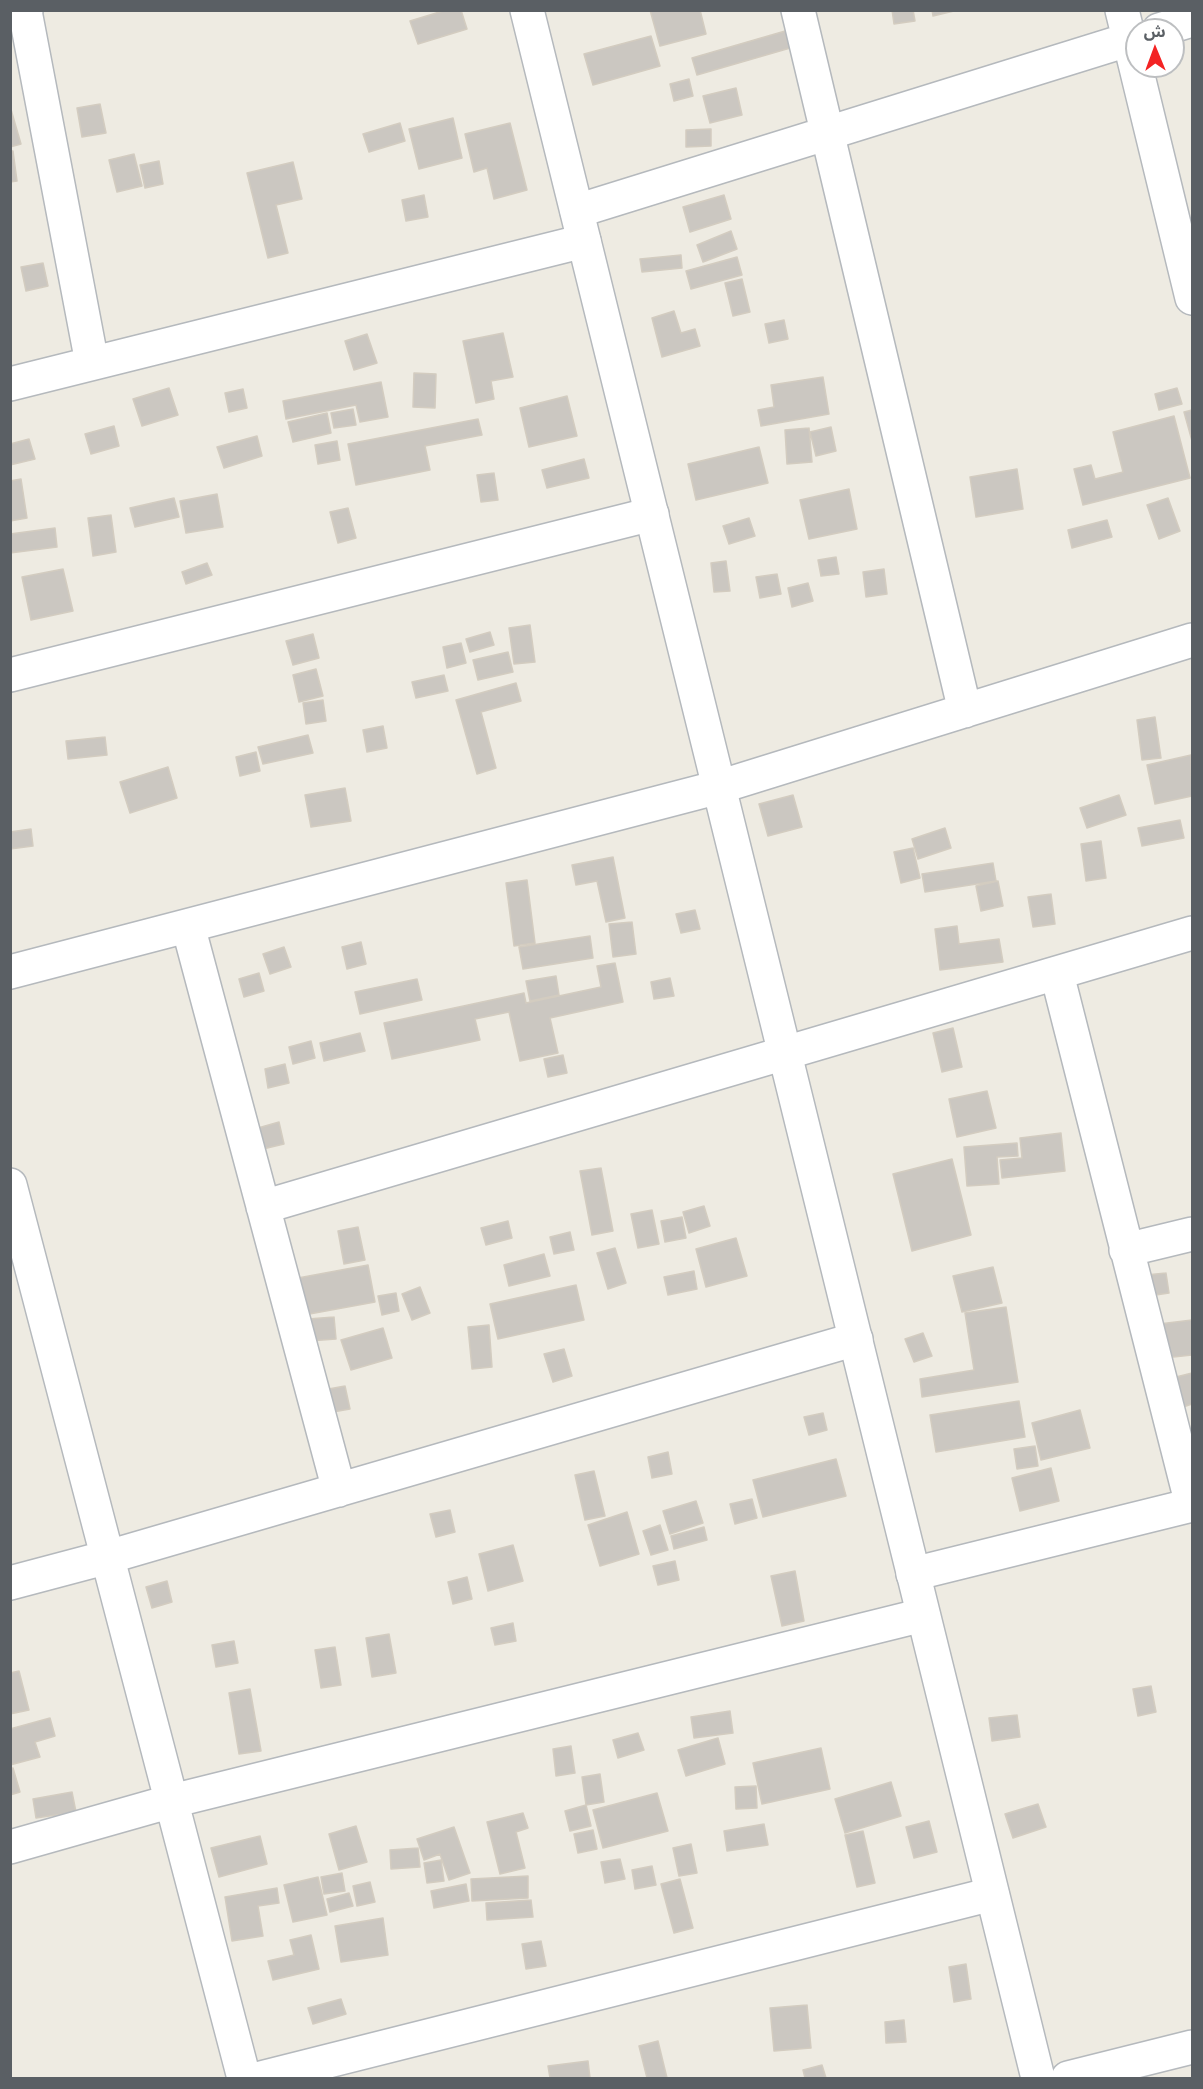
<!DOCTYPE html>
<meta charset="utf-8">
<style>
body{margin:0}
#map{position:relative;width:1203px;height:2089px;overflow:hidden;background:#eeebe2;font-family:"Varela Round","Noto Sans Arabic",sans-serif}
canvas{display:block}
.frame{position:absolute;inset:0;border:12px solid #5a5f64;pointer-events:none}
.north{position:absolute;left:1125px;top:18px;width:60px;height:60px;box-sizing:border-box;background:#fff;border:2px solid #bdbfc1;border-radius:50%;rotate:359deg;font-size:16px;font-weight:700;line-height:24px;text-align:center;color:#5a5f64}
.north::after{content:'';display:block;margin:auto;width:21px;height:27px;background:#f32324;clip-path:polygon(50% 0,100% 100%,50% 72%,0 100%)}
</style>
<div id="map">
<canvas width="1203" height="2089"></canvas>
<div class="frame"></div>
<div class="north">ش</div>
</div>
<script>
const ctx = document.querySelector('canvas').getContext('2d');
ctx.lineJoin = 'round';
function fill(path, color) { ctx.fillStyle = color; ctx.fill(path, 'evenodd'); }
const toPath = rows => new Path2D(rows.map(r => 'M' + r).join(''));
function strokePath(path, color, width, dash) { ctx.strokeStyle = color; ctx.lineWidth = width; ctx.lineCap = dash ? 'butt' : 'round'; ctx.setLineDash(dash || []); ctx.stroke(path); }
const building = toPath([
 [446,10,461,10,467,29,418,44,410,21,446,10],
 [650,10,700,10,706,34,660,46,650,10],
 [892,10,913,10,915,21,894,24,892,10],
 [932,10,954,10,954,11,933,16,932,10],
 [799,27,804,44,697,75,692,58,799,27],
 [651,36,660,66,593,85,584,54,651,36],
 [689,79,693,96,674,101,670,84,689,79],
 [736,88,742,115,710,123,703,96,736,88],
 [100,104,106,133,82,137,77,108,100,104],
 [10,106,21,144,10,147,10,106],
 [453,118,462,158,419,169,409,129,453,118],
 [400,123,405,141,369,152,363,134,400,123],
 [510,123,527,190,494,199,487,168,474,172,465,134,510,123],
 [711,129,711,146,686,147,686,130,711,129],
 [10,151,13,151,17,181,10,182,10,151],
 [134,154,142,186,117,192,109,160,134,154],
 [159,161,163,184,145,188,140,165,159,161],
 [293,162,302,199,276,205,288,253,268,258,247,173,293,162],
 [424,195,428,217,406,221,402,200,424,195],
 [724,195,731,219,690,232,683,207,724,195],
 [731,231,737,249,703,262,697,245,731,231],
 [681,255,682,268,642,272,640,259,681,255],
 [737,257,742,275,691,289,686,271,737,257],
 [43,263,48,286,26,291,21,267,43,263],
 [742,279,750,312,733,316,725,283,742,279],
 [674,311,681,333,695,329,700,346,662,357,652,318,674,311],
 [784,320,788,339,769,343,765,324,784,320],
 [503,333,513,377,491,381,494,399,476,403,463,341,503,333],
 [367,334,377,363,354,370,345,341,367,334],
 [414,373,436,374,435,408,413,407,414,373],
 [823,377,829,414,761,426,758,410,774,407,771,385,823,377],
 [381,382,388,417,360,422,356,405,286,419,283,401,381,382],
 [169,388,178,415,142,426,133,399,169,388],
 [1177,388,1182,404,1159,410,1155,394,1177,388],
 [243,389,247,408,229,412,225,393,243,389],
 [567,396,577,436,529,447,520,408,567,396],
 [353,409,356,425,334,428,331,413,353,409],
 [1192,410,1192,441,1184,412,1192,410],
 [327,413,331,433,293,442,288,422,327,413],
 [1174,416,1190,478,1083,505,1074,469,1091,465,1095,479,1123,472,1113,432,1174,416],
 [478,419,482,435,425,446,430,470,356,485,348,444,478,419],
 [114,426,119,446,91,454,85,434,114,426],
 [831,427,836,451,816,456,810,432,831,427],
 [809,428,812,462,787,464,785,430,809,428],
 [257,436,262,456,224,468,217,447,257,436],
 [29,439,35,459,10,465,10,444,29,439],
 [337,441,340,460,318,464,315,445,337,441],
 [759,447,768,483,696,500,688,464,759,447],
 [584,459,589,478,547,488,542,470,584,459],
 [1017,469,1023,509,976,517,970,477,1017,469],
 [494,473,498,500,481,502,477,475,494,473],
 [21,479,27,518,10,521,10,481,21,479],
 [849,489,857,529,809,539,800,500,849,489],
 [217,494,223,527,186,533,180,501,217,494],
 [174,498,179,517,135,527,130,508,174,498],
 [1168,498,1180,531,1159,539,1147,505,1168,498],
 [348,508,356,538,338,543,330,512,348,508],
 [111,515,116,552,93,556,88,518,111,515],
 [749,518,755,536,729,544,723,526,749,518],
 [1107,520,1112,537,1072,548,1068,530,1107,520],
 [55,528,57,547,10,553,10,534,55,528],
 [836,557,839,574,821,576,818,560,836,557],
 [726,561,730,591,714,592,711,563,726,561],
 [207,563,212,575,186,584,182,572,207,563],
 [63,569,73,611,31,620,22,577,63,569],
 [884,569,887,594,866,597,863,572,884,569],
 [777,574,781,594,760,598,756,577,777,574],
 [808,583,813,601,792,607,788,588,808,583],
 [530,625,535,662,514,664,509,628,530,625],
 [490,632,494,645,470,652,466,639,490,632],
 [313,634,319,658,293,665,286,641,313,634],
 [461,643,466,663,447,668,443,647,461,643],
 [508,652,513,672,478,680,473,660,508,652],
 [316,669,323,696,299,702,293,675,316,669],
 [444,675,448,691,416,698,412,682,444,675],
 [516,683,521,701,481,712,496,768,477,774,456,700,516,683],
 [323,700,326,721,306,724,303,703,323,700],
 [1155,717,1161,758,1142,760,1137,720,1155,717],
 [383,726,387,748,367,752,363,730,383,726],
 [308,735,313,753,263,764,258,747,308,735],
 [105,737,107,755,68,759,66,741,105,737],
 [256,752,260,771,240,776,236,757,256,752],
 [1191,755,1192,796,1155,804,1147,765,1191,755],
 [168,767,177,798,130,813,120,782,168,767],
 [345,788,351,821,311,827,305,795,345,788],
 [793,795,802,827,768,836,759,804,793,795],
 [1119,795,1126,815,1087,828,1080,808,1119,795],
 [1180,820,1184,838,1142,846,1138,828,1180,820],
 [945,828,951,848,918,859,912,839,945,828],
 [31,829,33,846,10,849,10,832,31,829],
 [1101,841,1106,878,1086,881,1081,844,1101,841],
 [913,848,920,878,901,883,894,852,913,848],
 [613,857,625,918,606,922,597,881,576,885,572,865,613,857],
 [993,863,996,881,925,892,922,874,993,863],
 [527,880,535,943,514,946,506,883,527,880],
 [998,881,1003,906,981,911,976,886,998,881],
 [1051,894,1055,924,1033,927,1028,897,1051,894],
 [695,910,700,929,681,933,676,914,695,910],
 [632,922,636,954,613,957,609,924,632,922],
 [957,926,959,944,999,939,1003,962,940,970,935,929,957,926],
 [590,936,593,958,523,969,519,947,590,936],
 [361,942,366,964,347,969,342,947,361,942],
 [284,947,291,967,270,974,263,954,284,947],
 [615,963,623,1002,550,1018,558,1053,520,1061,509,1012,475,1019,480,1040,392,1059,384,1023,524,993,526,1003,601,987,597,966,615,963],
 [259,973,264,991,244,997,239,979,259,973],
 [556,976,559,995,530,1001,526,981,556,976],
 [670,978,674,996,654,999,651,982,670,978],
 [417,979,422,1000,360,1014,355,992,417,979],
 [953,1028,962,1067,942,1072,933,1033,953,1028],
 [360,1033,365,1051,324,1061,320,1043,360,1033],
 [311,1041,315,1058,293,1064,289,1047,311,1041],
 [563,1055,567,1073,548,1077,544,1059,563,1055],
 [285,1064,289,1083,268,1088,265,1069,285,1064],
 [987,1091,996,1128,957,1137,949,1099,987,1091],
 [279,1122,284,1144,263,1149,258,1128,279,1122],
 [1061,1133,1065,1171,1002,1178,1000,1160,1022,1158,1020,1138,1061,1133],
 [1017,1143,1018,1156,997,1157,999,1184,967,1186,964,1147,1017,1143],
 [952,1159,971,1235,912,1251,893,1174,952,1159],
 [601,1168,613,1231,592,1235,580,1171,601,1168],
 [704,1206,710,1226,689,1233,683,1212,704,1206],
 [652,1210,659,1244,638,1248,631,1214,652,1210],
 [682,1217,686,1238,665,1242,661,1221,682,1217],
 [508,1221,512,1238,486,1245,481,1228,508,1221],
 [358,1227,365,1260,344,1264,338,1231,358,1227],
 [570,1232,574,1250,554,1254,550,1237,570,1232],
 [736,1238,747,1276,706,1287,696,1249,736,1238],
 [615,1248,626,1283,608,1289,597,1253,615,1248],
 [544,1254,550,1276,509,1286,504,1265,544,1254],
 [368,1265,375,1302,304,1315,298,1278,368,1265],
 [993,1267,1002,1303,962,1312,953,1276,993,1267],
 [694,1271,697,1289,668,1295,664,1277,694,1271],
 [1166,1273,1169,1293,1149,1296,1146,1275,1166,1273],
 [576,1285,584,1320,498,1339,490,1304,576,1285],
 [420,1287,430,1313,412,1320,402,1294,420,1287],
 [396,1293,399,1311,382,1315,378,1296,396,1293],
 [1006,1307,1018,1382,922,1397,920,1379,974,1370,965,1313,1006,1307],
 [334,1317,336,1339,309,1341,308,1319,334,1317],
 [1192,1320,1192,1355,1164,1358,1159,1324,1192,1320],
 [489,1325,492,1367,472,1369,468,1327,489,1325],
 [383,1328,392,1358,351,1370,341,1340,383,1328],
 [923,1333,932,1356,914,1362,905,1339,923,1333],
 [564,1349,572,1376,553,1382,544,1354,564,1349],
 [1192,1373,1192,1404,1180,1408,1172,1378,1192,1373],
 [345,1386,350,1409,327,1413,323,1390,345,1386],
 [1019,1401,1025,1437,936,1452,930,1415,1019,1401],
 [1080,1410,1090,1448,1041,1460,1032,1423,1080,1410],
 [823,1413,827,1430,809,1435,804,1417,823,1413],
 [1035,1446,1038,1466,1017,1469,1014,1449,1035,1446],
 [668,1452,672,1474,652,1478,648,1457,668,1452],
 [836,1459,846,1496,763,1517,753,1480,836,1459],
 [1051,1468,1059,1501,1020,1511,1012,1478,1051,1468],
 [594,1471,605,1516,585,1520,575,1475,594,1471],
 [752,1499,757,1518,735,1524,730,1504,752,1499],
 [696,1501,703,1523,670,1534,663,1511,696,1501],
 [450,1510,455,1532,436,1537,430,1514,450,1510],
 [627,1512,639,1554,600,1566,588,1525,627,1512],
 [660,1525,668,1550,651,1555,643,1531,660,1525],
 [704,1527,707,1540,674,1549,671,1536,704,1527],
 [513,1545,523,1581,488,1591,479,1554,513,1545],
 [675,1561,679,1580,658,1585,653,1566,675,1561],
 [795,1571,804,1621,782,1626,771,1576,795,1571],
 [467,1577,472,1599,453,1604,448,1582,467,1577],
 [167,1581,172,1602,152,1608,146,1587,167,1581],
 [513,1623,516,1641,495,1645,491,1628,513,1623],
 [389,1634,396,1673,372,1677,366,1638,389,1634],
 [234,1641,238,1663,216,1667,212,1645,234,1641],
 [335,1647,341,1685,321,1688,315,1650,335,1647],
 [19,1671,29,1710,10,1714,10,1673,19,1671],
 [1151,1686,1156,1712,1138,1716,1133,1689,1151,1686],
 [250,1689,261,1751,239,1754,229,1693,250,1689],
 [730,1711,733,1733,694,1738,691,1717,730,1711],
 [1017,1715,1020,1737,992,1741,989,1718,1017,1715],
 [50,1718,55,1736,35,1742,40,1757,10,1765,10,1729,50,1718],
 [638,1733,644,1750,618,1758,613,1740,638,1733],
 [718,1738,725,1764,686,1776,678,1750,718,1738],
 [571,1746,575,1773,556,1776,553,1749,571,1746],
 [821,1748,830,1789,762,1804,753,1763,821,1748],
 [13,1768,20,1792,10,1795,10,1769,13,1768],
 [600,1774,604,1802,586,1805,582,1777,600,1774],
 [891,1782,901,1816,845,1833,835,1799,891,1782],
 [756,1786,757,1808,736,1809,735,1787,756,1786],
 [72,1792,76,1812,36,1818,33,1799,72,1792],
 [657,1793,668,1831,603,1848,593,1810,657,1793],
 [1038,1804,1046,1827,1013,1838,1005,1814,1038,1804],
 [586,1805,591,1826,570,1831,565,1811,586,1805],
 [523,1813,528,1828,516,1832,525,1868,500,1874,487,1822,523,1813],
 [929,1821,937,1852,914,1858,906,1827,929,1821],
 [764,1824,768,1845,727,1851,724,1831,764,1824],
 [356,1826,367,1862,339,1870,329,1834,356,1826],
 [454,1827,470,1873,449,1880,440,1854,424,1860,417,1839,454,1827],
 [593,1830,597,1849,578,1853,574,1834,593,1830],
 [863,1831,875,1883,857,1887,845,1835,863,1831],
 [260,1836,267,1864,219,1877,211,1848,260,1836],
 [691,1844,697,1873,679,1876,673,1848,691,1844],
 [418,1848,420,1867,391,1869,390,1850,418,1848],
 [620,1859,625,1879,605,1883,601,1862,620,1859],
 [441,1860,444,1881,427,1883,424,1863,441,1860],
 [652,1866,656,1885,635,1889,632,1870,652,1866],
 [342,1873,345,1891,324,1894,321,1877,342,1873],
 [528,1876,528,1898,472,1901,471,1879,528,1876],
 [318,1877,327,1915,293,1922,284,1885,318,1877],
 [680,1879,693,1928,674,1933,661,1884,680,1879],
 [370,1882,375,1902,357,1906,353,1886,370,1882],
 [466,1884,469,1901,434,1908,431,1891,466,1884],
 [277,1888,279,1903,258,1906,263,1936,232,1941,225,1897,277,1888],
 [349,1893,353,1906,330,1912,327,1899,349,1893],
 [531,1900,533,1917,487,1920,486,1903,531,1900],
 [383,1918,388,1955,341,1962,335,1926,383,1918],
 [311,1935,319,1969,273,1980,268,1961,294,1955,290,1940,311,1935],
 [541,1941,546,1966,526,1969,522,1944,541,1941],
 [966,1964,971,1999,954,2002,949,1967,966,1964],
 [341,1999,346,2014,313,2024,308,2008,341,1999],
 [807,2005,811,2048,774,2051,770,2008,807,2005],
 [904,2020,906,2042,886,2043,885,2022,904,2020],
 [658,2041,667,2078,647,2078,639,2046,658,2041],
 [588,2061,590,2078,550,2078,548,2066,588,2061],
 [822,2065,826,2078,805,2078,803,2070,822,2065]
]);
fill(building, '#cbc7c1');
strokePath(building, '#d3ccc0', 1.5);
const minor = toPath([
 [798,10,965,711],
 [1122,10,1192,298],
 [25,11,92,363],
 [1159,30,1192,20],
 [577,211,1137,37],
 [10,384,584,241],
 [10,675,652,514],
 [188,926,339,1490],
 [10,972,719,787,1192,640],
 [1057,974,1192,1505],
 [10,1185,244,2078],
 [263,1207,1192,933],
 [1126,1250,1192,1234],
 [913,1574,1192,1505],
 [10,1583,108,1557,856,1339],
 [10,1847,172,1801,923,1615],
 [261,2078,992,1894],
 [1068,2078,1192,2047]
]);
const tertiary = toPath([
 [527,10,1038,2078],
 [10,14,26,10]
]);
strokePath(minor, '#b5b9bd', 36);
strokePath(tertiary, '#b5b9bd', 36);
strokePath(minor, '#fff', 33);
strokePath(tertiary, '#fff', 33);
</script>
